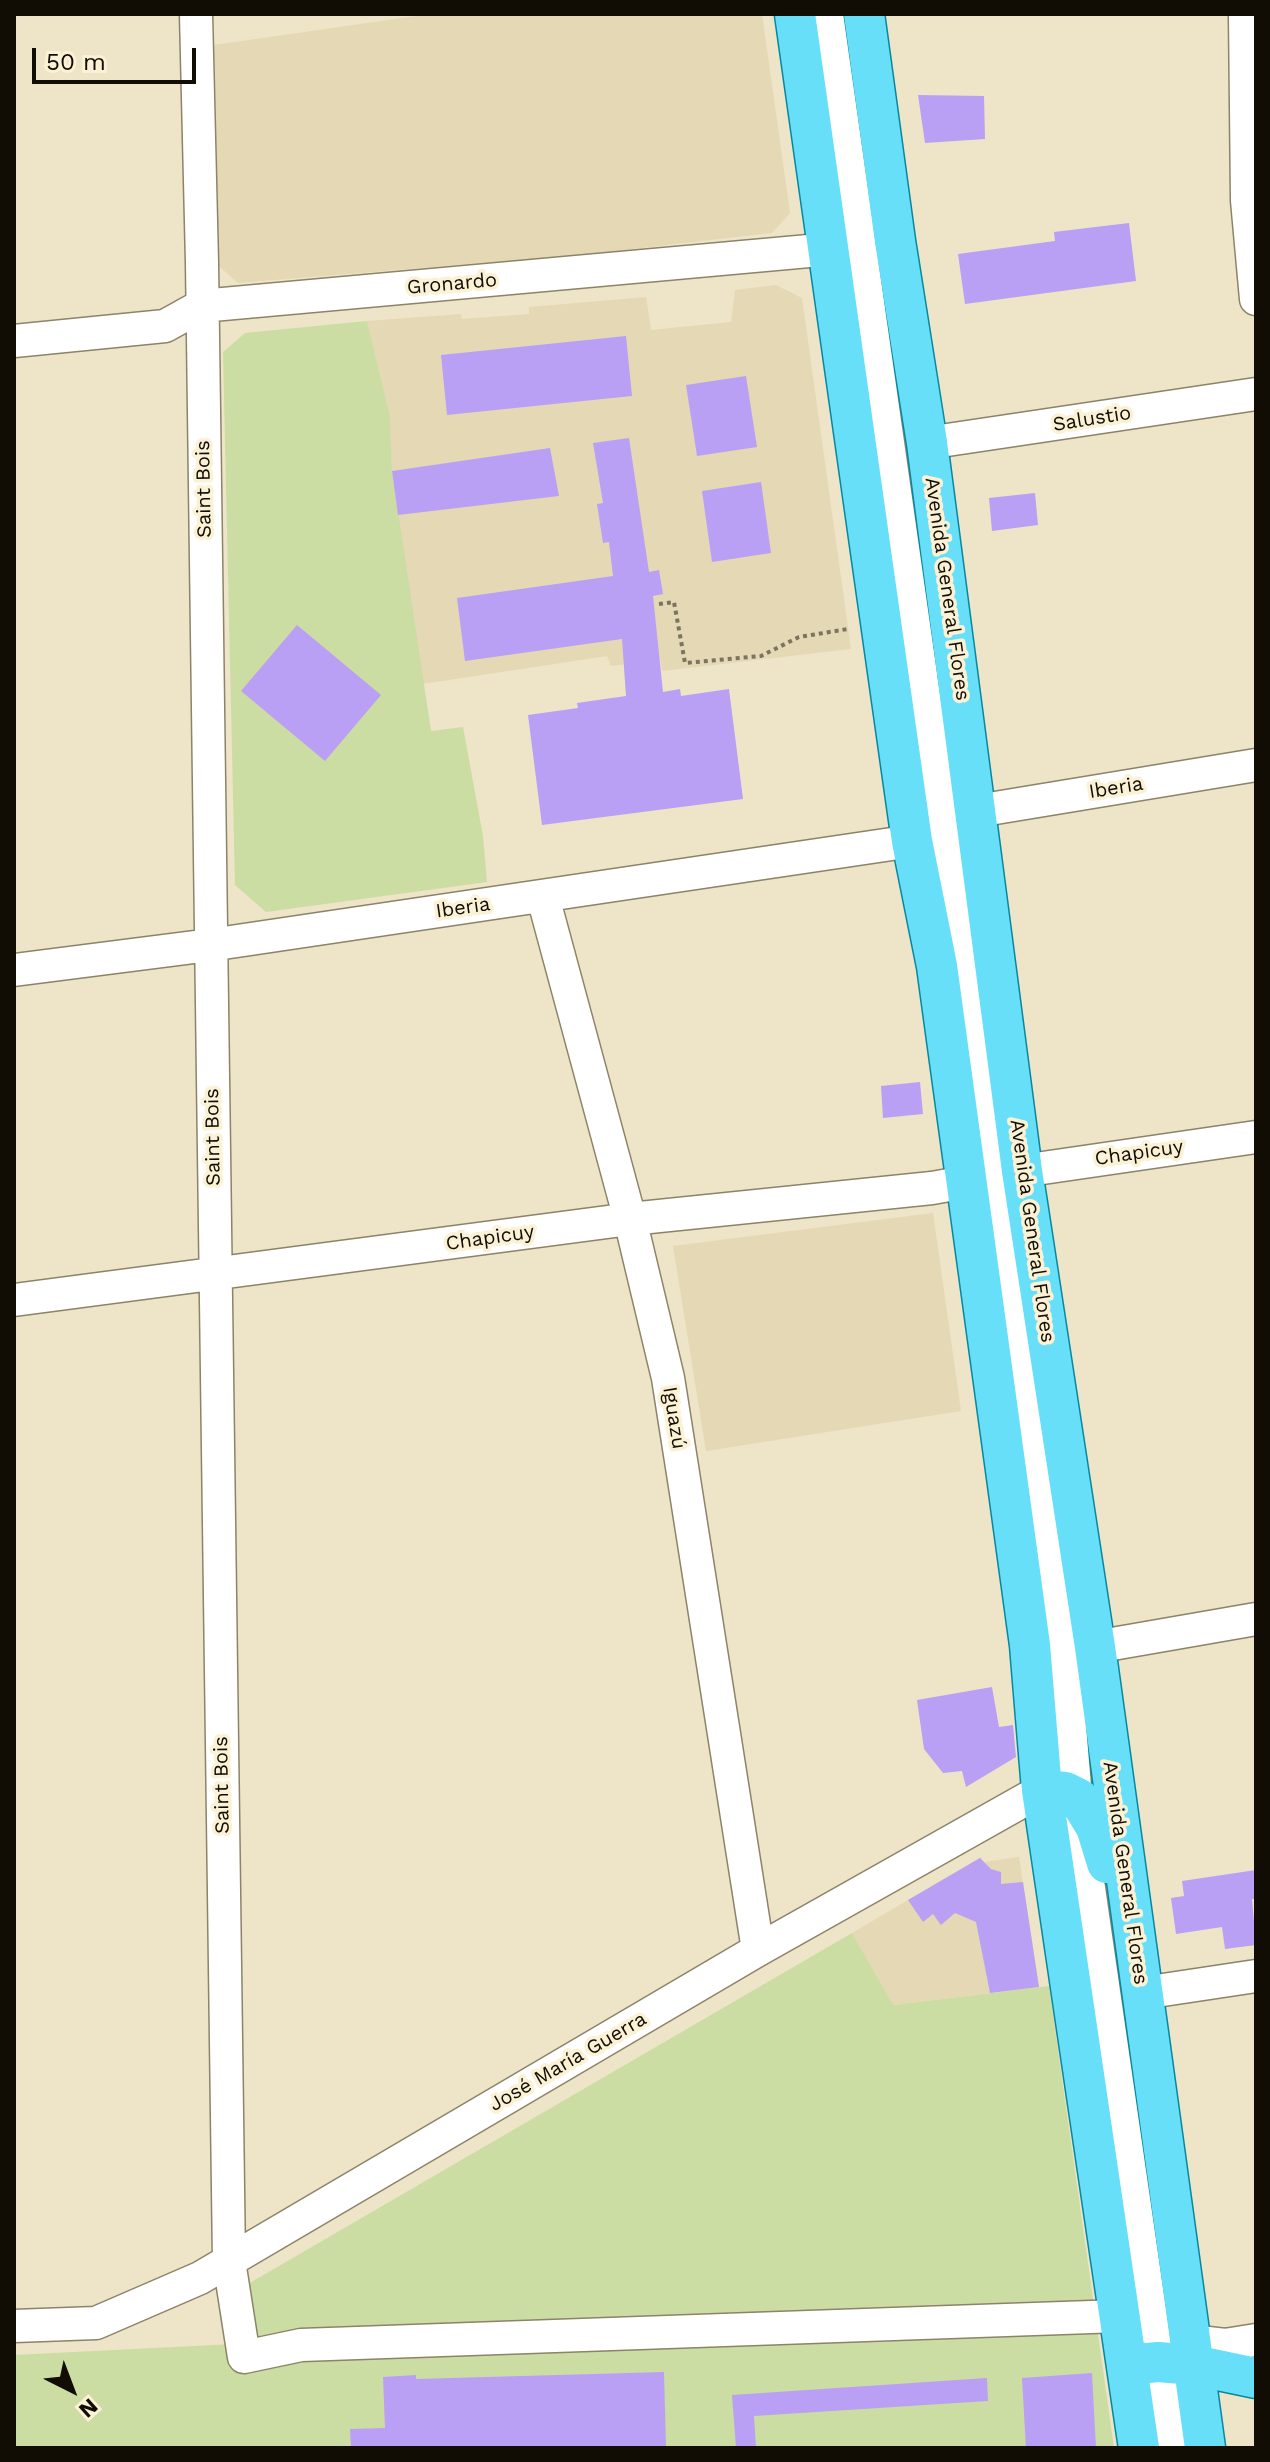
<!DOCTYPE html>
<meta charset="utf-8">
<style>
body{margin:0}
#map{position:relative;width:1270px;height:2462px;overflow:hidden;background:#eee4c7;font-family:"Work Sans",sans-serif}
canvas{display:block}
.frame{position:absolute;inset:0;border:16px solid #110d04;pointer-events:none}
.north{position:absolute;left:32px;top:2350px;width:80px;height:80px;-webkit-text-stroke:6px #fbf1d4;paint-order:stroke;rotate:138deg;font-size:22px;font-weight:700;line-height:32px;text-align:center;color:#110d04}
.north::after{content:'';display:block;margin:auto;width:28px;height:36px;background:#110d04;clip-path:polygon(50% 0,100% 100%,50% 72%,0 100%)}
.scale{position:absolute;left:32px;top:48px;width:164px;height:36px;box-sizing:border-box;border:4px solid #110d04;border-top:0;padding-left:10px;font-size:24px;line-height:28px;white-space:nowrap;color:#110d04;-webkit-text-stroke:6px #fbf1d4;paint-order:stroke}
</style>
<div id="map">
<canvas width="1270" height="2462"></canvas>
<div class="frame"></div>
<div class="north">N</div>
<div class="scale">50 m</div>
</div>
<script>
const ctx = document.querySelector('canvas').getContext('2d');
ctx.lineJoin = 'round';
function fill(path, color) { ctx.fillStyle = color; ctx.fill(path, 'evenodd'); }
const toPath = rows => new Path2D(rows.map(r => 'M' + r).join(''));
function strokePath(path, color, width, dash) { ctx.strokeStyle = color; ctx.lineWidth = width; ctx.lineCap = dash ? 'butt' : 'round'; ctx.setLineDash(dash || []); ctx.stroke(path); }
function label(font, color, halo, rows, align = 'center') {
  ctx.font = font + ' "Work Sans",sans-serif'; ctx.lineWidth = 7; ctx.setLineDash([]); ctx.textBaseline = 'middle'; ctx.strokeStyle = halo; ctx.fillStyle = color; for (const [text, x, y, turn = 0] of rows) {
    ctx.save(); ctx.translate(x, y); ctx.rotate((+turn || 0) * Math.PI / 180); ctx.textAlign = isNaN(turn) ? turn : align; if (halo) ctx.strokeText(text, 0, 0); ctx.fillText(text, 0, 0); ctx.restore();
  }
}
fill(toPath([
 [430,14,762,14,790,213,772,233,581,255,238,283,219,266,214,45],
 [776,285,802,298,851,649,662,671,660,659,611,666,607,656,422,684,392,471,390,416,367,321,461,314,462,319,529,314,529,307,646,297,651,330,731,322,735,290],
 [933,1213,961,1411,706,1451,673,1246],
 [981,1857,984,1862,1019,1857,1039,1987,892,2005,852,1933]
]), '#e5d8b4');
fill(toPath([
 [367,321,390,416,392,471,431,731,463,727,483,836,487,882,266,912,235,885,223,352,245,333],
 [852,1933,893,2005,1049,1986,1114,2448,14,2448,14,2355,254,2343,248,2284]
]), '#cbdda3');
fill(toPath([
 [918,95,984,96,985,139,925,143],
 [1129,223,1136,281,965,304,958,254,1055,241,1054,232],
 [626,336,632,396,447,415,441,355],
 [746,376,757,447,697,456,686,385],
 [629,438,649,572,659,570,663,594,653,596,663,692,680,689,681,696,729,689,743,799,542,825,528,715,578,708,577,703,626,696,622,639,465,661,457,598,613,576,609,542,603,543,597,504,603,503,593,443],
 [550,448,559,496,398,515,392,471],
 [761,482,771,553,712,562,702,491],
 [1035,493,1038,525,992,531,989,498],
 [297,625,381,695,325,761,241,691],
 [920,1082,923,1114,883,1118,881,1086],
 [992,1687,999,1727,1013,1725,1016,1757,966,1787,962,1771,943,1773,924,1749,917,1700],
 [980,1858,991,1869,1001,1872,1001,1884,1023,1882,1039,1987,990,1993,976,1922,955,1913,941,1925,933,1914,923,1922,908,1900],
 [1256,1870,1256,1899,1252,1899,1256,1945,1225,1949,1222,1927,1176,1934,1171,1898,1184,1896,1182,1881],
 [664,2372,666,2448,351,2448,350,2429,385,2428,383,2377,416,2375,416,2379],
 [1092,2373,1096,2448,1026,2448,1022,2378],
 [987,2378,988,2401,754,2416,756,2448,736,2448,732,2395]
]), '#b9a0f4');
const minor = toPath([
 [196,14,202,263,229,2261,244,2357,301,2345,1119,2316],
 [827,14,1069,1714,1076,1798,1170,2448],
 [1245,14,1247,200,1256,299],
 [14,341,165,326,201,306,853,247],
 [927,443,1256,394],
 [977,811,1256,765],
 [543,897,630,1219,668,1378,758,1950],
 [14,970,210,945,912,841],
 [1022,1171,1256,1137],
 [14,1300,630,1219,932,1188,966,1182],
 [1095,1647,1256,1619],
 [1143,1993,1256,1976],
 [14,2326,96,2323,200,2278,758,1950,1060,1780],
 [1191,2341,1225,2345,1256,2340]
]);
const major = toPath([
 [795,14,912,841,937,966,1030,1645,1042,1790,1139,2448],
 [864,14,895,241,927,443,1022,1171,1095,1647,1205,2448],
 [1042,1790,1065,1792,1079,1799,1096,1827,1107,1863],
 [1127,2365,1158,2362,1194,2365,1256,2378]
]);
strokePath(minor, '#8c8369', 35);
strokePath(major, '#07889f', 43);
strokePath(toPath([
 [659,604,674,602,685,663,761,656,799,637,848,629]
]), '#7b7461', 4, [4, 4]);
strokePath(minor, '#fff', 32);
strokePath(major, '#67dff8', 40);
label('20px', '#110d04', '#fbf1d4', [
 ["Gronardo",452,284,-5],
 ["Salustio",1092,419,-9],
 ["Saint Bois",204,489,-91],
 ["Avenida General Flores",947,589,82],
 ["Iberia",1116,788,-9],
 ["Iberia",463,908,-8],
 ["Saint Bois",213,1137,-91],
 ["Chapicuy",1139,1153,-8],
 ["Avenida General Flores",1032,1231,82],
 ["Chapicuy",490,1238,-8],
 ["Iguazú",674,1418,81],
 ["Saint Bois",222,1785,-91],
 ["Avenida General Flores",1125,1873,82],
 ["José María Guerra",568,2062,-30]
]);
</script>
